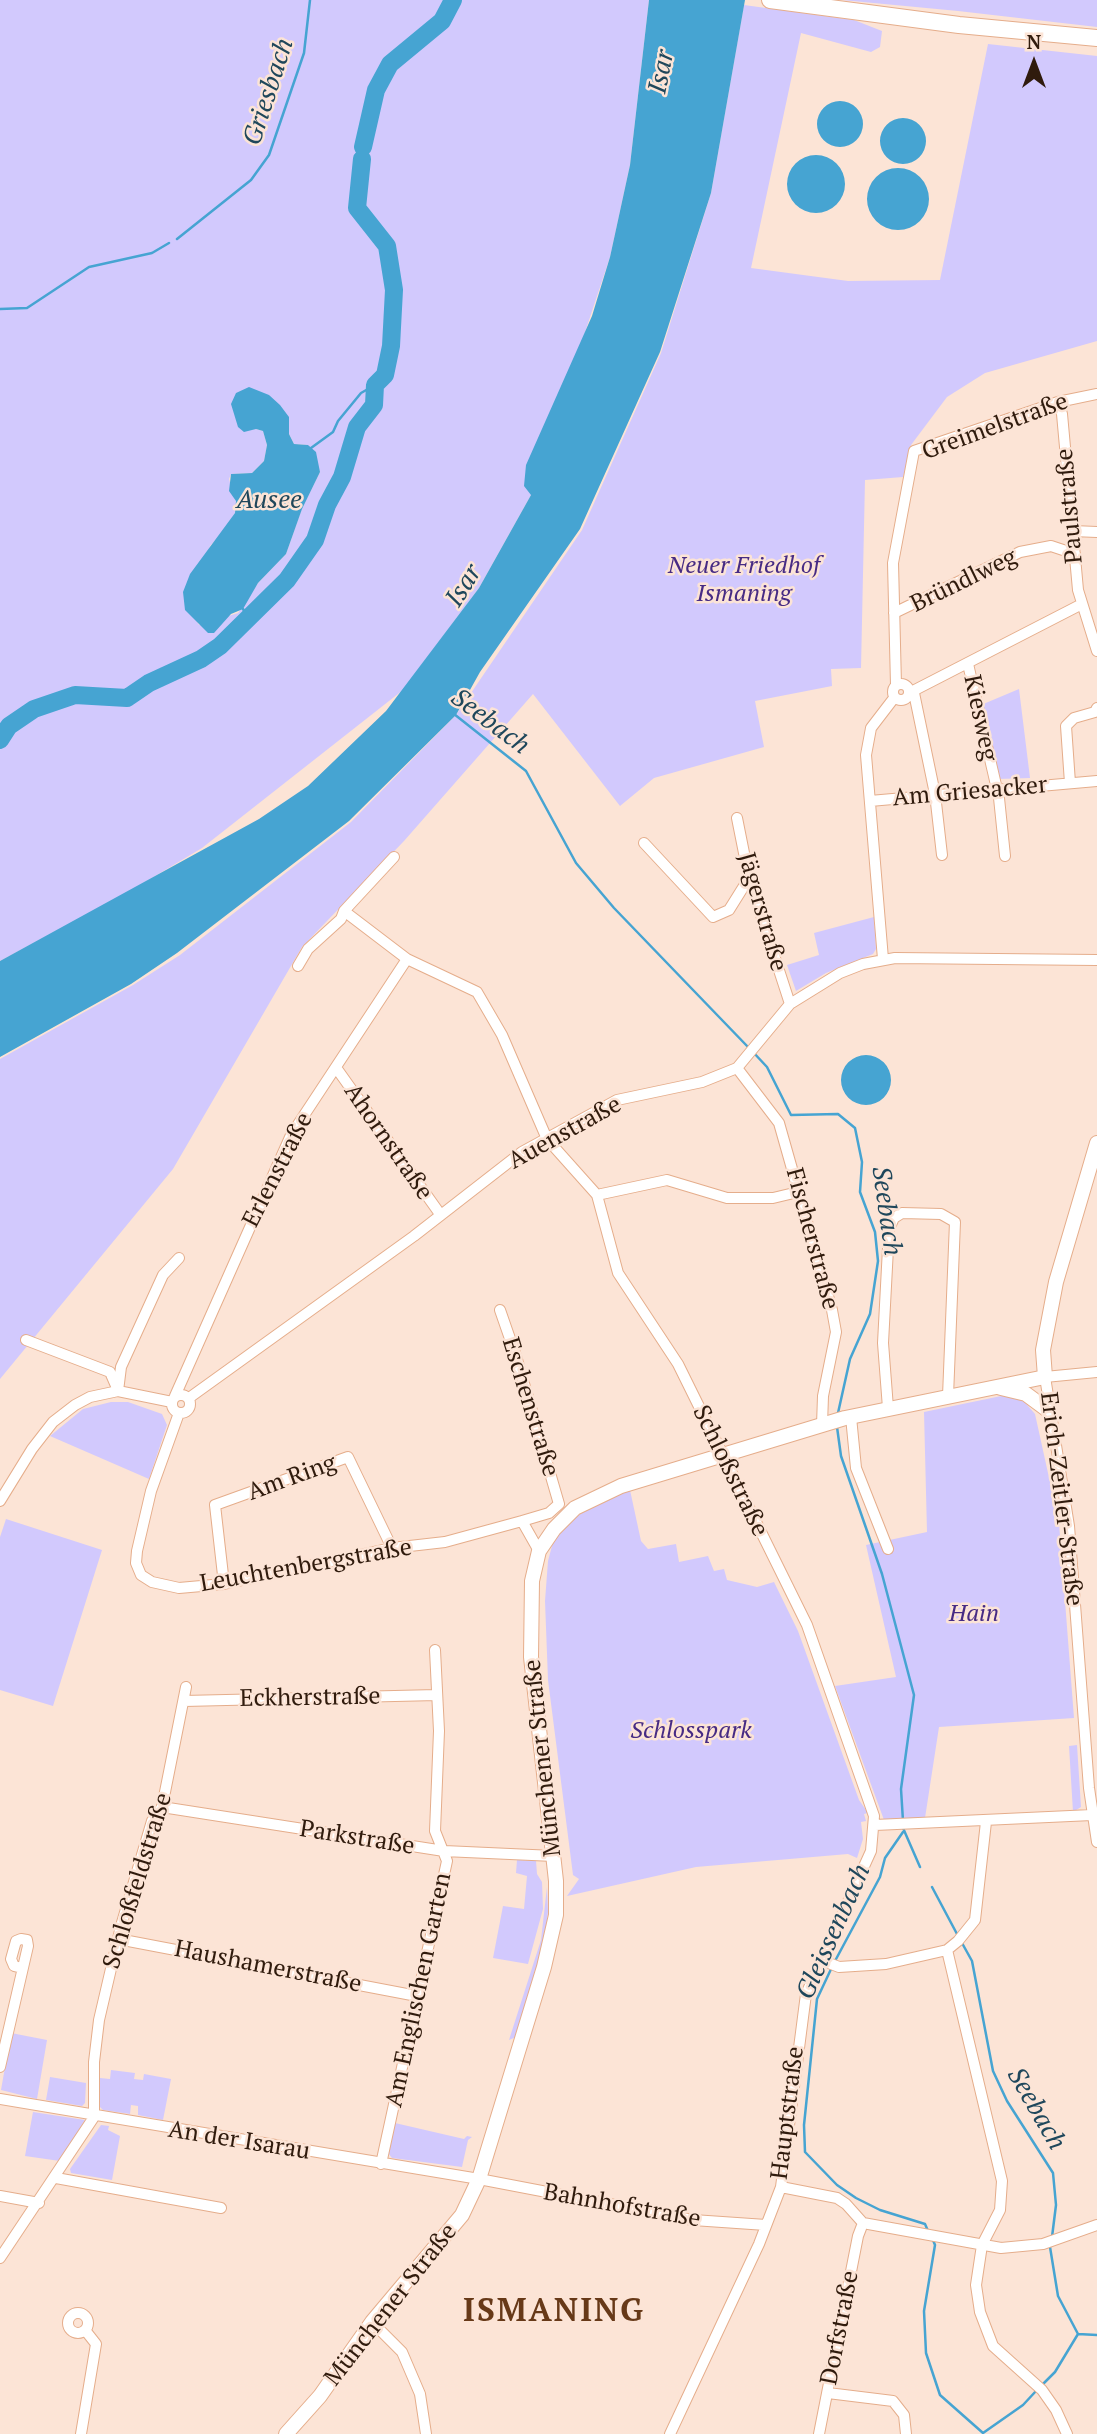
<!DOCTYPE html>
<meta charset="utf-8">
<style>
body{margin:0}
#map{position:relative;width:1097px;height:2434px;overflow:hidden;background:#fce4d6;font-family:"PT Serif",serif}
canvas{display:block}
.north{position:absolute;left:999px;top:28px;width:70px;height:70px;-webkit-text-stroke:5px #fce4d6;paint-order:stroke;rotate:0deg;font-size:19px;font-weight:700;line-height:28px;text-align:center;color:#301b0d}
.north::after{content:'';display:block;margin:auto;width:24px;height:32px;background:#301b0d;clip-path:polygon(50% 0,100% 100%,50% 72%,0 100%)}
</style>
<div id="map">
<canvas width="1097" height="2434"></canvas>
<div class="north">N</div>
</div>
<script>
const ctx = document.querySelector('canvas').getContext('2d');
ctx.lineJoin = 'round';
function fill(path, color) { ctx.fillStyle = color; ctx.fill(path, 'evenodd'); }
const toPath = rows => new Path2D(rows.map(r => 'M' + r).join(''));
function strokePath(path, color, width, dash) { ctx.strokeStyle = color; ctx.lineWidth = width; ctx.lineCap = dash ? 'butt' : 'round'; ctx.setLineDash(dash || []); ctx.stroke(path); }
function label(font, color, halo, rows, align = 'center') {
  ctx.font = font + ' "PT Serif",serif'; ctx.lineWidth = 5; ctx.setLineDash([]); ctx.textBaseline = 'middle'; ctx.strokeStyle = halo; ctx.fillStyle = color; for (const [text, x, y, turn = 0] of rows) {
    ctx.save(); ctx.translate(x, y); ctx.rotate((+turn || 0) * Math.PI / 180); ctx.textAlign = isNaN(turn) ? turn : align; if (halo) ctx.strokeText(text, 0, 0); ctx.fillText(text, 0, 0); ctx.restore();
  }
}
fill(toPath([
 [0,0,649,0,630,165,610,257,531,495,479,588,403,690,202,848,125,894,0,961],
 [289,417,289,434,294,444,308,445,320,472,302,508,286,554,258,583,238,613,199,625,195,618,210,546,226,529,235,513,236,501,229,479,231,474,252,473,264,461,267,445,263,431,256,429],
 [842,0,1097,0,1097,27,958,11],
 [744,5,854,20,882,31,880,47,871,52,801,33,751,268,848,281,940,280,988,44,1097,56,1097,341,985,373,947,397,911,445,903,477,865,480,861,668,831,669,832,686,755,701,764,747,654,778,620,806,533,694,404,841,302,947,173,1169,0,1379,0,1059,133,985,180,955,351,822,456,715,582,530,661,353,711,193],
 [1019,689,1030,778,998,779,981,705],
 [874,917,876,949,873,954,826,973,796,991,787,965,819,955,814,933],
 [1006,1395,1022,1399,1035,1414,1059,1523,1074,1718,939,1727,925,1818,884,1820,835,1686,896,1677,866,1545,927,1532,924,1412],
 [111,1402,128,1402,162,1414,167,1425,149,1479,50,1436,83,1409],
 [630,1490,641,1541,648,1549,676,1544,679,1562,708,1556,714,1571,724,1569,727,1580,757,1587,774,1582,798,1631,859,1800,868,1813,864,1814,866,1821,861,1822,863,1839,857,1858,848,1854,696,1867,567,1896,579,1879,573,1875,548,1680,545,1601,548,1561,553,1542,561,1528,600,1500],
 [6,1519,102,1550,53,1706,0,1690,0,1537],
 [1077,1745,1081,1807,1073,1812,1069,1746],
 [517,1860,536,1861,537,1874,542,1882,543,1909,528,1964,493,1958,503,1906,524,1909,527,1876,516,1873],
 [547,1887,548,1912,544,1945,516,2037,509,2040,541,1940],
 [11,2033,47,2040,37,2099,1,2090],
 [111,2070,135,2073,134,2079,143,2080,144,2074,171,2079,163,2120,138,2115,138,2106,131,2105,130,2114,103,2110,99,2106,100,2078,110,2079],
 [50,2077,86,2083,85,2103,82,2106,46,2100],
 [33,2112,85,2120,60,2161,25,2156],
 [395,2123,464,2139,467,2136,472,2137,468,2140,462,2167,392,2158,388,2153],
 [101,2125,109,2126,108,2130,120,2136,112,2180,71,2173,70,2169]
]), '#d2c9fd');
fill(toPath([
 [649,0,745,0,711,193,660,352,580,529,480,672,456,715,349,821,177,953,131,984,0,1057,0,961,259,819,308,786,386,711,479,588,531,495,524,486,526,465,592,316,610,257,630,165],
 '817 124a23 23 0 1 1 46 0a23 23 0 1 1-46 0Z',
 '880 141a23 23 0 1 1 46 0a23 23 0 1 1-46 0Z',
 '787 184a29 29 0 1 1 58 0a29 29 0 1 1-58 0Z',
 '867 199a31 31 0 1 1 62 0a31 31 0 1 1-62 0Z',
 [249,387,269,395,280,405,289,417,289,434,294,444,308,445,316,452,320,472,302,509,286,554,258,583,243,609,231,614,214,633,208,633,185,610,183,592,190,574,235,513,236,501,229,491,231,474,252,473,264,461,267,445,263,431,256,429,244,432,238,427,231,404,236,393],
 '841 1080a25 25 0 1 1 50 0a25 25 0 1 1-50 0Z'
]), '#46a4d2');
strokePath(toPath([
 [177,239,251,180,269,155,304,53,310,0],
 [0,309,27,308,89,267,152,253,169,243],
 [311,448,333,432,338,421,361,393,375,385],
 [243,609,248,617],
 [454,714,526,771,576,863,614,908,748,1047],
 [753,1052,767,1067,791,1115,838,1114,855,1128,862,1162,860,1192,875,1232,878,1261,870,1314,850,1359,838,1413],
 [837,1427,841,1456,882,1574,914,1695,901,1789,903,1821],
 [903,1828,920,1867],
 [932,1887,957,1934],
 [962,1943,972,1961,993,2071,1007,2101,1053,2173,1056,2205,1052,2237],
 [835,1961,880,1877,885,1858,903,1832],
 [832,1967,817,1999,804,2125,805,2152,837,2185,856,2198,880,2210,925,2224,928,2231],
 [933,2240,935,2245,924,2311,926,2353,940,2395,983,2433,1023,2405,1036,2391],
 [1050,2247,1058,2296,1078,2334,1097,2335],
 [1041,2386,1055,2372,1078,2334]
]), '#46a4d2', 2.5);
strokePath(toPath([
 [363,147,376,90,390,64,442,21,453,0],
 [0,740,9,726,34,709,75,695,127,698,149,683,201,659,220,646,287,580,315,540,327,505,342,477,357,427,374,405,375,385,385,375,391,346,394,290,387,246,357,208,362,159]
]), '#46a4d2', 18);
const street = toPath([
 [1058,402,1062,414,1078,590,1097,651],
 [1073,531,1097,532],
 [894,613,1020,552,1051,546,1075,554],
 [968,664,999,798,1005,856],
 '893 692a8 8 0 1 1 16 0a8 8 0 1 1-16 0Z',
 [896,685,893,563,914,451,1058,402,1097,394],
 [909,693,1082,604],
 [914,693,935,794,942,855],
 [1070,783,1066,726,1074,718,1095,712,1097,708],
 [870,801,1097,781],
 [737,818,749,878,790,1004],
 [644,843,713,917,729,910,749,878],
 [344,911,407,959,477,992,502,1035,547,1139,597,1195,618,1273,678,1364,807,1625,874,1816,871,1851,806,1994,781,2187,759,2244,670,2434],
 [883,959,866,755,871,728,894,698],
 [298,966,308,949,341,919,344,911,394,857],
 [737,1068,779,1123,832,1310,836,1332,823,1396,822,1425],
 [337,1069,440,1214],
 [597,1195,667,1180,727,1198,773,1198,798,1192],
 [500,1310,516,1356,559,1504,549,1513,522,1521],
 [26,1340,110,1372,117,1388],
 [1097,1372,1045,1377,1069,1526,1089,1788,1097,1842],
 [118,1391,121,1367,163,1275,179,1258],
 '172 1404a9 9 0 1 1 18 0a9 9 0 1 1-18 0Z',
 [175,1396,291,1135,407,959],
 [189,1398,414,1236,522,1152,617,1100,702,1082,737,1068,790,1004,840,973,863,964,895,958,1097,960],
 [888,1408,883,1343,889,1229,894,1218,902,1213,941,1214,955,1222,948,1396],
 [179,1413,151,1491,137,1551,136,1563,141,1575,152,1582,179,1588,224,1584,392,1548,445,1542,522,1521,539,1551],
 [851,1417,856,1468,888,1549],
 [0,1501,32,1449,53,1422,75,1405,90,1397,118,1391,172,1402],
 [224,1584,215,1505,348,1457,392,1548],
 [184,1701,437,1695],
 [162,1807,444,1851,554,1856],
 [875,1825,1092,1815],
 [118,1939,417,1996],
 [947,1950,1002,2181,1000,2210,982,2245,976,2285,980,2312,993,2346,1042,2390,1056,2410,1067,2434],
 [821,1960,839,1967,886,1964,947,1950,958,1941,975,1920,986,1822],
 [0,2067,28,1946,27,1940,21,1939,16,1941,11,1959,14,1966,22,1968],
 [0,2099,479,2179,693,2220,766,2225],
 [381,2164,447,1861,435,1831,439,1731,435,1650],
 [56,2178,221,2208],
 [781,2187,837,2198,846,2204,863,2223,1001,2248,1043,2244,1097,2225],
 [0,2196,39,2203],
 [0,2258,94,2117,94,2062,99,2020,121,1926,152,1821,162,1807,186,1687],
 '68 2323a10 10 0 1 1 20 0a10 10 0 1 1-20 0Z',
 [372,2322,402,2352,420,2394,426,2434],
 [828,2393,893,2401,904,2415,906,2434],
 [81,2434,96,2344,85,2330],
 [819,2434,858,2236,863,2223]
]);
const secondary = toPath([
 [1001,1388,1026,1394,1049,1411],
 [286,2434,320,2396,372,2322,462,2215,479,2179,544,1967,556,1915,556,1881,531,1657,532,1581,539,1551,554,1529,575,1508,621,1486,845,1418,1045,1377,1043,1350,1056,1282,1097,1143]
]);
const primary = toPath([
 [770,0,959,25,1097,38]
]);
strokePath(street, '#e5ad8b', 12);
strokePath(secondary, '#e5ad8b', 16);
strokePath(primary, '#e5ad8b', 18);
strokePath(street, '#fff', 10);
strokePath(secondary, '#fff', 14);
strokePath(primary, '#fff', 16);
label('24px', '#301b0d', '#fce4d6', [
 ["Greimelstraße",995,427,-20],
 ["Paulstraße",1070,506,-95],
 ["Bründlweg",964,581,-26],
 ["Kiesweg",980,718,78],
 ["Am Griesacker",970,792,-5],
 ["Jägerstraße",762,912,74],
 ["Auenstraße",565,1133,-29],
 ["Ahornstraße",388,1142,55],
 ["Erlenstraße",278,1170,-63],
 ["Fischerstraße",812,1239,75],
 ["Eschenstraße",530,1407,73],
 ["Schloßstraße",730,1471,64],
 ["Am Ring",292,1478,-20],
 ["Erich-Zeitler-Straße",1061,1499,83],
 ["Leuchtenbergstraße",306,1566,-10],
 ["Eckherstraße",310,1698,-1],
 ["Münchener Straße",543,1758,-96],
 ["Parkstraße",357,1838,9],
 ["Schloßfeldstraße",138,1881,-73],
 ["Haushamerstraße",268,1967,11],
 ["Am Englischen Garten",419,1990,-78],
 ["Hauptstraße",788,2113,-83],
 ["An der Isarau",239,2141,9],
 ["Bahnhofstraße",622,2206,10],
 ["Münchener Straße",391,2305,-52],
 ["Dorfstraße",840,2328,-79]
]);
label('italic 24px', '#472b84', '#fce4d6', [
 ["Neuer Friedhof",744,566],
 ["Ismaning",744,594],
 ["Hain",974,1614],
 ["Schlosspark",691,1731]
]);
label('italic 26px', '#1f475b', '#fce4d6', [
 ["Isar",662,72,-79],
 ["Griesbach",269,92,-72],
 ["Ausee",269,501],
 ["Isar",464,586,-58],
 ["Seebach",490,722,37],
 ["Seebach",886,1211,82],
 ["Gleissenbach",834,1932,-66],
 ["Seebach",1036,2109,60]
]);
ctx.letterSpacing = '2px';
label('bold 32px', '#673918', '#fce4d6', [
 ["ISMANING",554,2312]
]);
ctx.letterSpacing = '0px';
</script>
